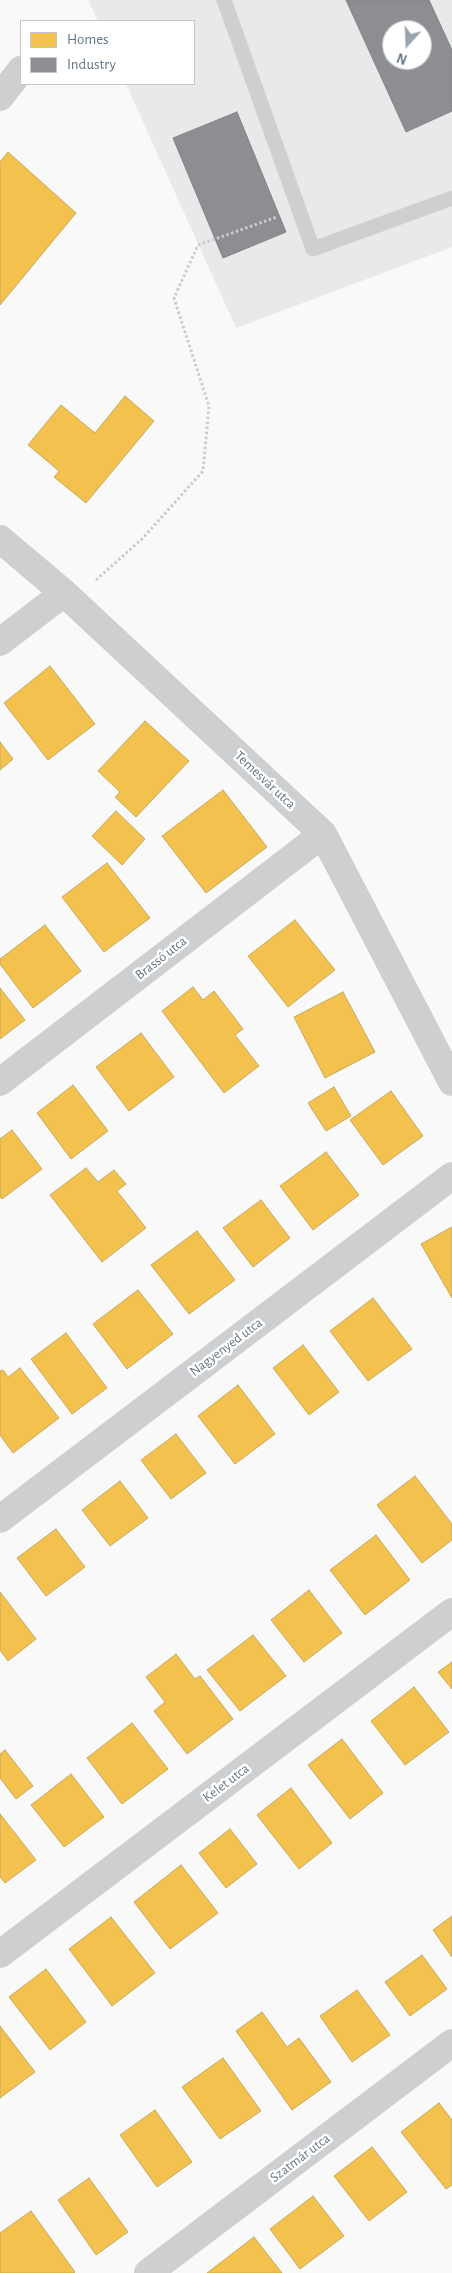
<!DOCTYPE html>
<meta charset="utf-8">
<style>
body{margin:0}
#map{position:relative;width:452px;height:2273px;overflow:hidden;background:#f9f9f9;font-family:"Alegreya Sans",sans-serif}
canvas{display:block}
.legend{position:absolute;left:20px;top:20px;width:175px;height:65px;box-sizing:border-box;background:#fff;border:1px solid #c1c8cd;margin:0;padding:6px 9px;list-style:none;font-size:15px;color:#657683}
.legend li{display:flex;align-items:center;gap:10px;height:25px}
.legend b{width:25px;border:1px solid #c1c8cd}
.north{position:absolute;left:382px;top:20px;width:50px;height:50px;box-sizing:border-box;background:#fff;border:1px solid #c1c8cd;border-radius:50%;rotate:200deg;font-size:14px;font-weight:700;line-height:20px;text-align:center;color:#657683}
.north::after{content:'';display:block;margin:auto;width:18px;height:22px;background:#99a4ac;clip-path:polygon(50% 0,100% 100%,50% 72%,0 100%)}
</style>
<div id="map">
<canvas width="452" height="2273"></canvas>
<ul class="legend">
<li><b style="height:14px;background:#f2c14e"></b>Homes</li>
<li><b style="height:14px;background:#8d8d92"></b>Industry</li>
</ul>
<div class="north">N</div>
</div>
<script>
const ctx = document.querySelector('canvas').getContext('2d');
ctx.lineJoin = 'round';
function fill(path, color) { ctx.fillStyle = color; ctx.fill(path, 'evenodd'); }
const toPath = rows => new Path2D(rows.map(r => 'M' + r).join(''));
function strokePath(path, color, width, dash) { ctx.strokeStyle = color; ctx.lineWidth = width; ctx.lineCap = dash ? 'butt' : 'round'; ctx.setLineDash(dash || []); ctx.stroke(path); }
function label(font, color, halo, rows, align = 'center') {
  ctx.font = font + ' "Alegreya Sans",sans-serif'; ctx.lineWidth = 5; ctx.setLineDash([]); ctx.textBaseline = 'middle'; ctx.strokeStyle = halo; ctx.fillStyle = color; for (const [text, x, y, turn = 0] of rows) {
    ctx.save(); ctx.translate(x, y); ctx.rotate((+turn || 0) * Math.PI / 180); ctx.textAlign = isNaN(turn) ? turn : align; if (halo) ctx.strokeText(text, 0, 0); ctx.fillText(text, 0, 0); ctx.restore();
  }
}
fill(toPath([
 [88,0,452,0,452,247,236,328,126,84,194,84,194,21,98,21],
 [392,30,422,30,422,60,392,60]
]), '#e8e9e9');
const homes = toPath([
 [8,152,76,213,0,305,0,162,8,152],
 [125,396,154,421,86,503,54,477,59,471,28,445,61,405,95,433,125,396],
 [50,666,95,724,48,760,4,703,50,666],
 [145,721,189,761,136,817,115,797,120,792,98,771,145,721],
 [0,742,13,759,0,770,0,742],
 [223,790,267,847,206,893,162,836,223,790],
 [116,811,145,839,122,865,92,836,116,811],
 [107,863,150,918,104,952,62,897,107,863],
 [295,920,335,970,288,1007,248,956,295,920],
 [45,925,81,971,33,1008,0,964,0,959,45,925],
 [193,987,203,1000,214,991,243,1029,235,1035,259,1066,224,1093,162,1011,193,987],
 [0,988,25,1020,0,1039,0,988],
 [343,992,375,1052,325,1078,294,1017,343,992],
 [141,1033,174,1077,129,1111,96,1067,141,1033],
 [73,1085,108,1131,71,1159,37,1113,73,1085],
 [334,1087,351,1116,326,1131,308,1103,334,1087],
 [391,1091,423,1136,383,1165,350,1120,391,1091],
 [12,1130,42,1169,2,1199,0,1197,0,1139,12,1130],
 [326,1152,359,1195,313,1230,280,1186,326,1152],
 [86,1168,98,1182,114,1170,126,1184,117,1191,146,1228,102,1262,50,1195,86,1168],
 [261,1200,290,1238,253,1267,223,1228,261,1200],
 [452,1227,452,1298,421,1244,452,1227],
 [197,1231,235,1280,189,1314,151,1265,197,1231],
 [138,1290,173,1334,127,1369,93,1324,138,1290],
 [373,1298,412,1349,368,1381,330,1331,373,1298],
 [66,1333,107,1388,72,1414,31,1359,66,1333],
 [303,1345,339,1392,309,1415,273,1368,303,1345],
 [20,1368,59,1418,13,1453,0,1435,0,1371,3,1370,8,1377,20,1368],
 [238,1385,275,1434,235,1464,198,1416,238,1385],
 [176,1434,206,1473,171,1499,141,1460,176,1434],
 [415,1476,452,1524,452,1540,422,1563,377,1505,415,1476],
 [120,1481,148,1518,110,1546,82,1510,120,1481],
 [56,1529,85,1567,46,1596,17,1558,56,1529],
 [376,1535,410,1580,365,1615,330,1570,376,1535],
 [309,1590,342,1633,304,1662,271,1620,309,1590],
 [0,1592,36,1639,8,1661,0,1650,0,1592],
 [253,1635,286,1676,240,1711,207,1670,253,1635],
 [176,1654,195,1679,200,1676,233,1719,187,1754,154,1711,165,1702,146,1677,176,1654],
 [452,1662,452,1689,438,1672,452,1662],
 [414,1687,449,1732,405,1765,371,1721,414,1687],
 [132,1723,168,1769,122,1804,87,1758,132,1723],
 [342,1739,383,1793,350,1819,308,1765,342,1739],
 [5,1750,33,1786,16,1799,0,1778,0,1754,5,1750],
 [71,1774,104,1817,64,1847,31,1805,71,1774],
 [291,1788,332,1843,299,1869,257,1815,291,1788],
 [0,1814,36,1860,5,1883,0,1877,0,1814],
 [230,1829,257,1864,226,1888,199,1853,230,1829],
 [181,1865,218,1913,170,1949,134,1902,181,1865],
 [452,1916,452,1957,433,1930,452,1916],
 [111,1917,155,1973,112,2006,69,1949,111,1917],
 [422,1955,447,1989,410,2016,385,1982,422,1955],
 [46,1969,86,2022,50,2050,9,1997,46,1969],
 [357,1990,390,2035,352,2062,320,2016,357,1990],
 [262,2012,287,2047,299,2038,331,2082,292,2110,236,2031,262,2012],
 [0,2026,35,2072,0,2098,0,2026],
 [223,2058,261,2111,220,2139,182,2087,223,2058],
 [439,2103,452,2120,452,2185,446,2189,401,2132,439,2103],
 [155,2110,192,2162,157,2187,120,2135,155,2110],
 [372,2147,407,2192,369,2221,334,2176,372,2147],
 [89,2178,128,2232,96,2255,58,2200,89,2178],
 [313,2196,344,2236,300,2269,270,2229,313,2196],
 [31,2211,75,2272,73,2273,0,2273,0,2233,31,2211],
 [254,2237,282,2273,207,2273,254,2237]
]);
fill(homes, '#f2c14e');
strokePath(homes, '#c8aa5e', 1);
const industry = toPath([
 [346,0,429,0,452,50,452,111,406,132,346,0],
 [392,30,422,30,422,60,392,60,392,30],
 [237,112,286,232,223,258,173,138,237,112]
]);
fill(industry, '#8d8d92');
strokePath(industry, '#81868e', 1);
strokePath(toPath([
 [96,580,142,539,203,471,209,406,174,298,198,245,277,217]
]), '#cbcccd', 3, [2.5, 2.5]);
strokePath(toPath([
 [224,0,313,249,452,198]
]), '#cecfd0', 15);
strokePath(toPath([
 [0,97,21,70],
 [0,539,64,593,323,834,452,1082],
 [0,642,64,593],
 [0,1082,323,834],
 [0,1519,452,1176],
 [0,1954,452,1612],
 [148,2273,452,2043]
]), '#cecfd0', 28);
label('14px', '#657683', '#fff', [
 ["Temesvár utca",265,780,43],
 ["Brassó utca",161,958,-38],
 ["Nagyenyed utca",226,1347,-37],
 ["Kelet utca",226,1783,-37],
 ["Szatmár utca",300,2158,-37]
]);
</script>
